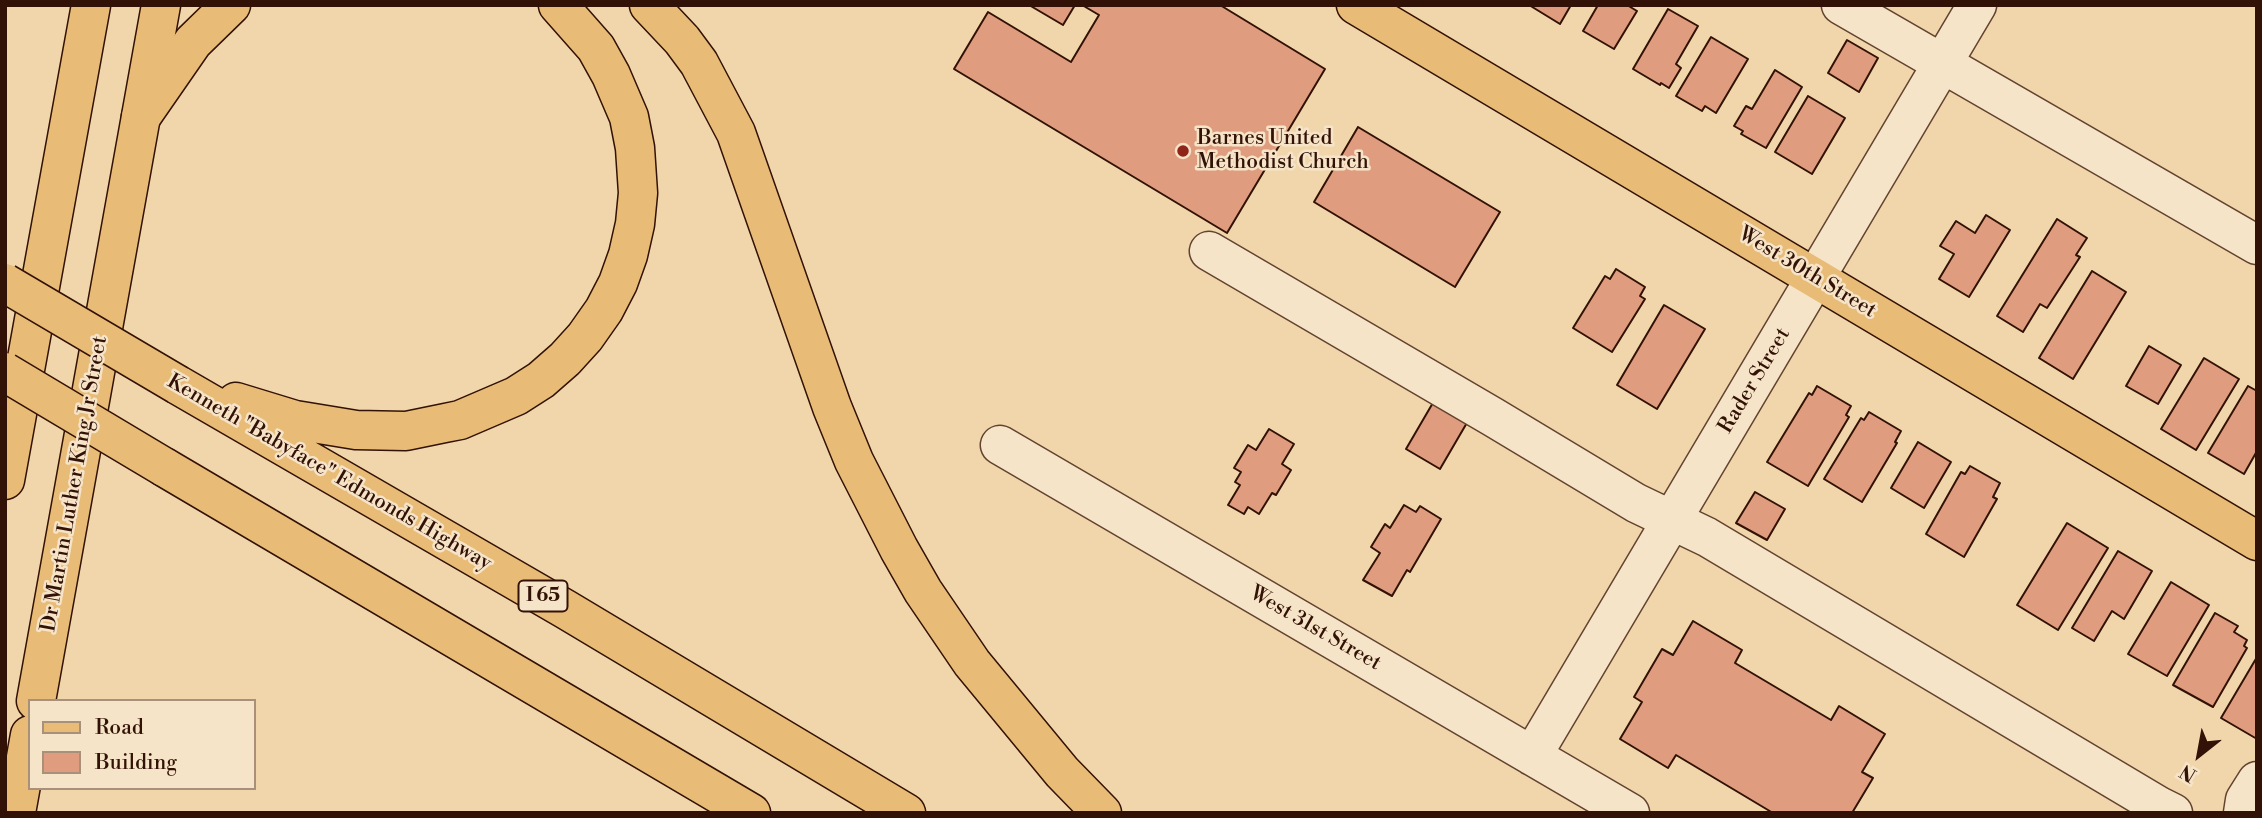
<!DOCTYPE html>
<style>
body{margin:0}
#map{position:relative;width:2262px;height:818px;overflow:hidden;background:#f1d6ab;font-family:"Libre Bodoni",serif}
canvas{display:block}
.frame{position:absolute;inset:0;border:7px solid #321206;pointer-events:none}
.legend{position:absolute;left:28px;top:699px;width:228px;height:91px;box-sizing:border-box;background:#f6e4c8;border:2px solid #a8907a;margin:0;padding:9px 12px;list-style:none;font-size:21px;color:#321206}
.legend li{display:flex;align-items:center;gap:14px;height:35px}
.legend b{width:35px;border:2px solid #a8907a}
.north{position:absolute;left:2164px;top:720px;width:70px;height:70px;-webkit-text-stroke:5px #f6e4c8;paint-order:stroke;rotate:211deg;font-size:19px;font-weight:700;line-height:28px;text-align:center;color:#321206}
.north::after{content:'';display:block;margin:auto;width:24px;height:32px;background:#321206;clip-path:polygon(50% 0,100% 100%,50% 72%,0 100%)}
</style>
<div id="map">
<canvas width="2262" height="818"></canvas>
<div class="frame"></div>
<ul class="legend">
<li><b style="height:9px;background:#e8bb76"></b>Road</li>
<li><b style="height:19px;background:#df9c7e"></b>Building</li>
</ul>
<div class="north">N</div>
</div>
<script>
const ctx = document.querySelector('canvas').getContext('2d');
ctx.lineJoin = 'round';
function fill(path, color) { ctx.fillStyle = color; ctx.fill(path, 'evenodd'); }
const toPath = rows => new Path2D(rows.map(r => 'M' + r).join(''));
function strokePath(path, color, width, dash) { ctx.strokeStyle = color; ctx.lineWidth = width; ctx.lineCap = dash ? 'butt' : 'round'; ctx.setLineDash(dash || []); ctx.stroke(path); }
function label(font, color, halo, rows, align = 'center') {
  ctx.font = font + ' "Libre Bodoni",serif'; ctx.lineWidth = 5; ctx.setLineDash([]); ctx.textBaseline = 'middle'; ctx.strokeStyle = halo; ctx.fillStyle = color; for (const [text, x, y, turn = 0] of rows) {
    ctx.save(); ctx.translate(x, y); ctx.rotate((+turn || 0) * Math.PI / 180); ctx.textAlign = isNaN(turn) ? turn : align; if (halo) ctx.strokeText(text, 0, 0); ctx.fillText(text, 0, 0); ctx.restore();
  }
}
const building = toPath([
 [1029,5,1075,5,1063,25,1029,5],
 [1082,5,1220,5,1325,69,1227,233,954,69,988,12,1071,62,1099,15,1082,5],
 [1529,5,1571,5,1560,24,1529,5],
 [1598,5,1627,5,1637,11,1614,49,1583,31,1598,5],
 [1668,9,1698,26,1676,64,1681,68,1669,88,1661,83,1660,85,1633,69,1668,9],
 [1711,37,1748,59,1716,113,1705,106,1702,111,1676,96,1711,37],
 [1847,40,1878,58,1859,92,1828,73,1847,40],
 [1775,70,1802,87,1766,148,1741,134,1743,131,1734,126,1746,106,1752,109,1775,70],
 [1808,96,1845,118,1812,174,1775,152,1808,96],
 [1358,127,1500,212,1455,287,1314,202,1358,127],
 [1986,215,2010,230,1969,297,1939,279,1954,254,1940,246,1956,221,1975,233,1986,215],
 [2057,219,2087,238,2076,255,2080,257,2047,308,2040,304,2023,332,1997,316,2057,219],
 [1616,269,1645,287,1640,296,1645,299,1612,352,1573,328,1605,276,1610,279,1616,269],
 [2092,271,2126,292,2073,379,2039,358,2092,271],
 [1664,305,1705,329,1657,409,1617,385,1664,305],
 [2149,346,2181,365,2158,404,2126,386,2149,346],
 [2204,358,2239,379,2196,450,2161,429,2204,358],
 [1817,386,1851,406,1846,415,1849,417,1808,486,1767,462,1809,393,1812,395,1817,386],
 [2248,386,2257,391,2257,451,2244,474,2208,453,2248,386],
 [1434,401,1468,421,1440,469,1406,449,1434,401],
 [1869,412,1901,431,1895,442,1897,443,1862,502,1824,479,1861,418,1864,420,1869,412],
 [1269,429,1294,444,1282,464,1291,470,1276,495,1272,493,1259,514,1248,507,1244,514,1228,505,1240,485,1235,482,1241,472,1234,468,1248,445,1256,450,1269,429],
 [1918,442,1951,462,1924,508,1891,488,1918,442],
 [1970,466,2000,483,1993,497,1997,499,1964,557,1926,534,1961,472,1965,474,1970,466],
 [1755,492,1785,509,1767,540,1736,523,1755,492],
 [1404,505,1416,512,1420,506,1441,519,1410,572,1407,570,1392,596,1363,580,1380,553,1371,547,1385,524,1390,528,1404,505],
 [2067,523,2108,548,2058,630,2017,605,2067,523],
 [2118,551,2152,571,2124,619,2112,611,2094,641,2072,628,2118,551],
 [2171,582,2209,605,2167,676,2128,654,2171,582],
 [2215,613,2238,626,2234,632,2247,640,2244,646,2247,648,2213,707,2173,685,2215,613],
 [1693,621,1742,650,1735,663,1831,720,1839,706,1885,734,1862,772,1873,778,1852,813,1773,813,1676,755,1668,768,1620,739,1642,702,1634,697,1662,649,1673,655,1693,621],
 [2257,657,2257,739,2221,718,2257,657]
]);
fill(building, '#df9c7e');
strokePath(building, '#321206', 2);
const minor = toPath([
 [1841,5,2257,245],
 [1209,251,1493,417,1636,503,1707,537,2159,806,2173,813],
 [1000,445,1630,813],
 [1532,756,1977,5],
 [2243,813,2245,800,2257,781]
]);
const major = toPath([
 [1356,5,2257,541],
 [5,480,91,5],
 [36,701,161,5],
 [16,813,30,735]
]);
const highway = toPath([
 [649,5,682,40,699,63,736,133,832,407,854,461,899,549,923,591,972,663,1062,772,1102,813],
 [141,117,193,42,231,5],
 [178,385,565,609,906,813],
 [236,402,295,420,356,430,406,431,445,423,460,420,516,396,541,380,565,359,585,337,604,310,618,283,628,255,635,224,638,193,635,148,629,117,611,75,596,48,558,5],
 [164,467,751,813]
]);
strokePath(minor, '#62432f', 41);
strokePath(major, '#321206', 41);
strokePath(highway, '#321206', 41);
strokePath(minor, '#f6e4c8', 38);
strokePath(major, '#e8bb76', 38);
strokePath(highway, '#e8bb76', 38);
const highwayBridge = toPath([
 [5,283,178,385],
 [5,372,164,467]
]);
strokePath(highwayBridge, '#321206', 41, []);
strokePath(highwayBridge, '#e8bb76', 38);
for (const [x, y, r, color] of [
 [1183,151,7,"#8f2418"]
]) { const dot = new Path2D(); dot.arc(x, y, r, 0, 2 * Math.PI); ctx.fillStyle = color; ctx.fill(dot); strokePath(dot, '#f6e4c8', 2.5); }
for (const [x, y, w] of [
 [543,596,49]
]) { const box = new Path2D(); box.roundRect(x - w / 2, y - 15.5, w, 31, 5); ctx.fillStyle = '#f6e4c8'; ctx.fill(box); strokePath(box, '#321206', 2); }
label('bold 19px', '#321206', null, [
 ["I 65",543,596]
]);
label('21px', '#321206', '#f6e4c8', [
 ["Barnes United",1197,139],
 ["Methodist Church",1197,163]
], 'left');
label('21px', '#321206', '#f6e4c8', [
 ["West 30th Street",1807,273,31],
 ["Rader Street",1755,381,-59],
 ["Kenneth \"Babyface\" Edmonds Highway",329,473,30],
 ["Dr Martin Luther King Jr Street",75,484,-80],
 ["West 31st Street",1315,629,30]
]);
</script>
